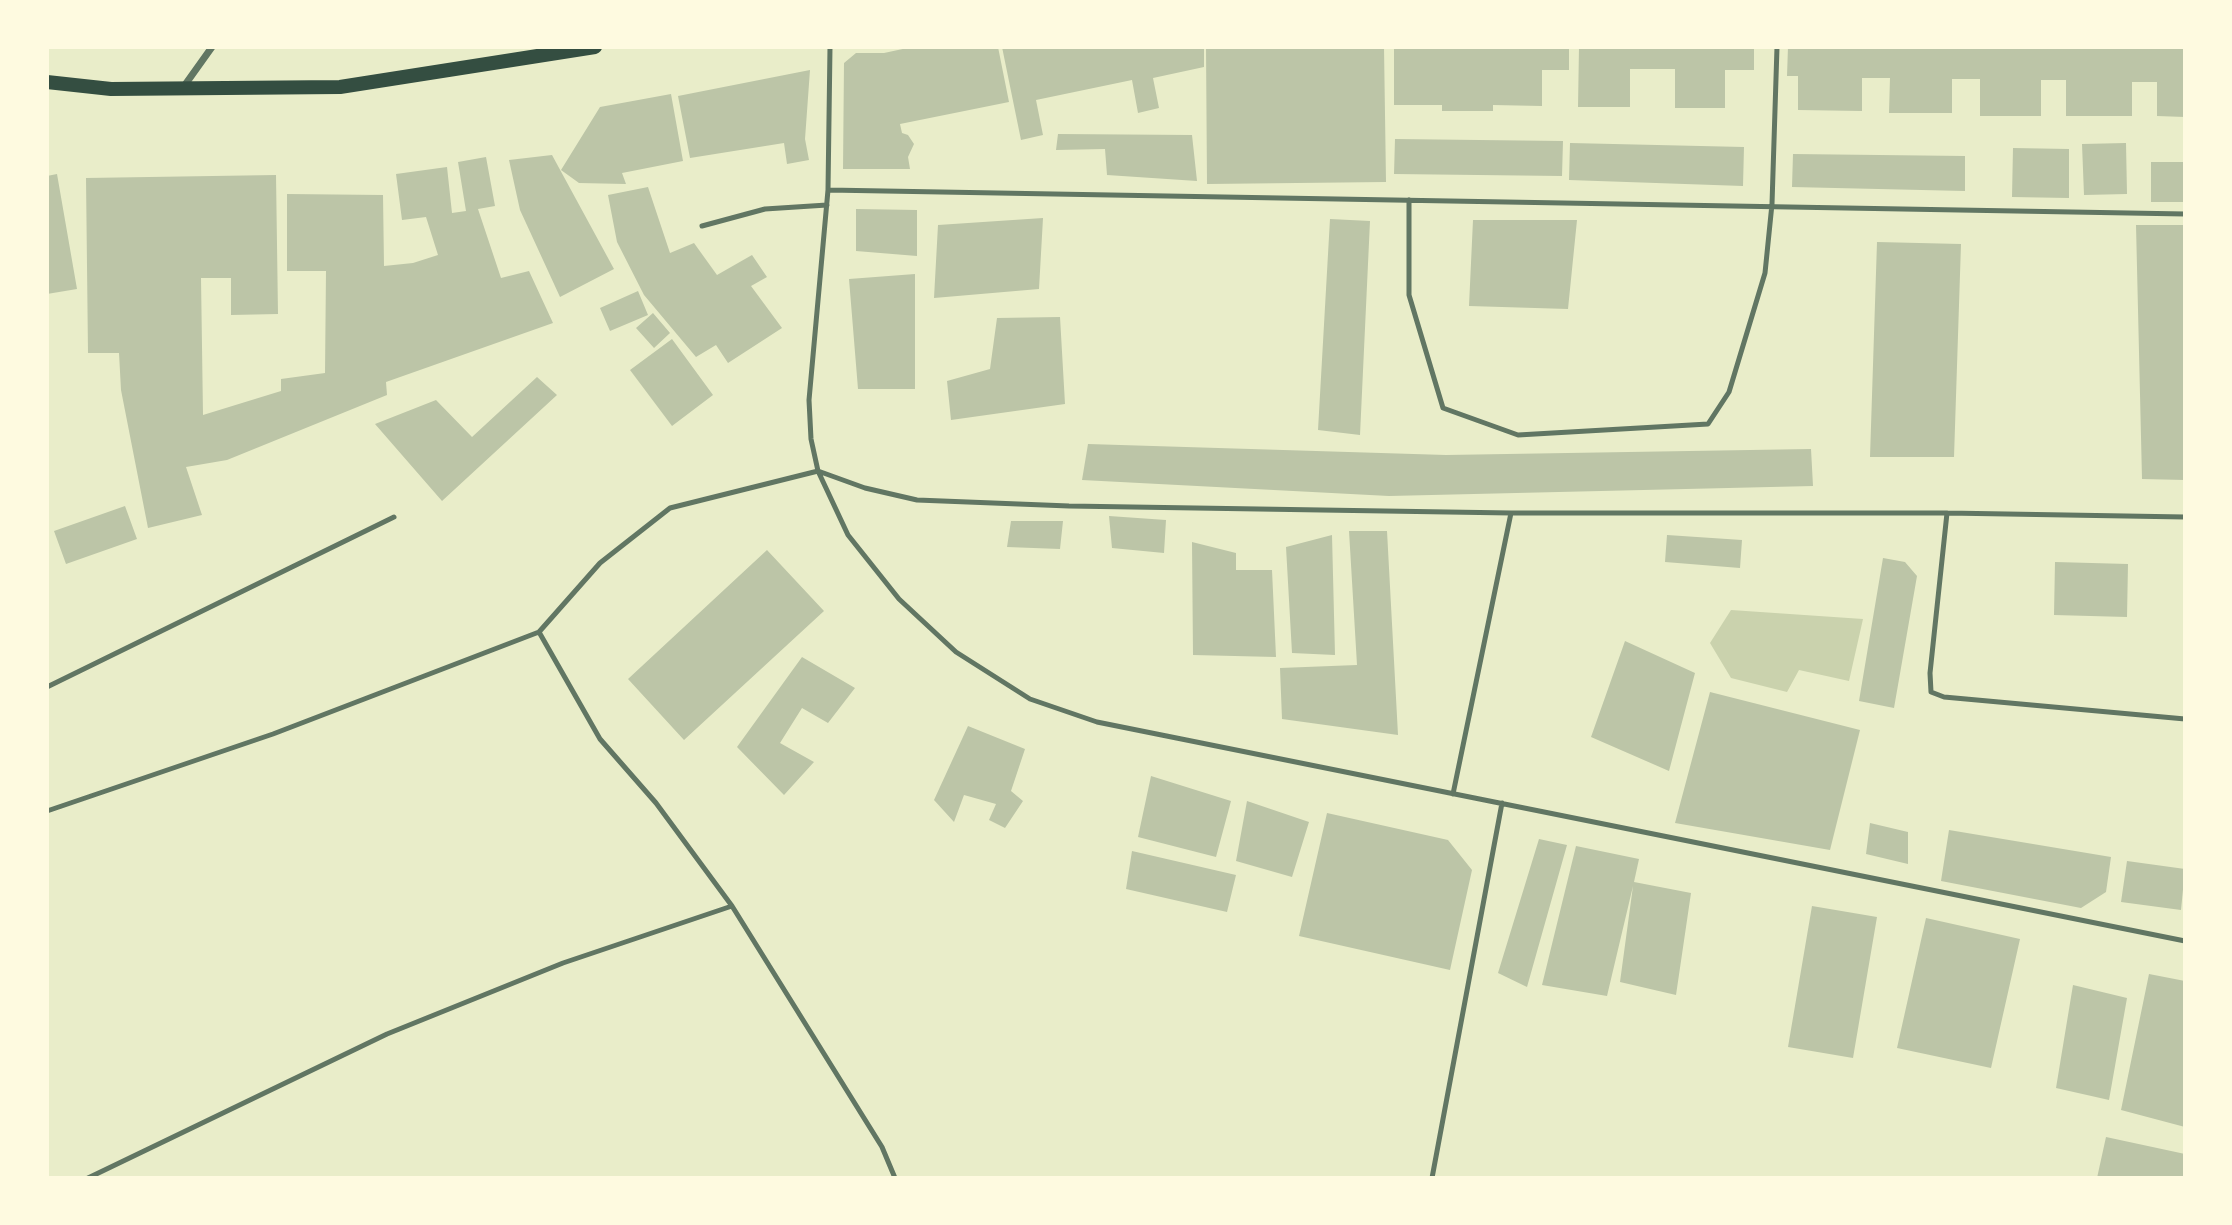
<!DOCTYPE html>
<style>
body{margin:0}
#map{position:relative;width:2232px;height:1225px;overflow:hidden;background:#e9edc9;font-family:"Fira Sans",sans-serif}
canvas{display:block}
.frame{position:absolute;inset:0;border:49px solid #fefae0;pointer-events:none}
</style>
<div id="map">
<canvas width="2232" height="1225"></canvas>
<div class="frame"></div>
</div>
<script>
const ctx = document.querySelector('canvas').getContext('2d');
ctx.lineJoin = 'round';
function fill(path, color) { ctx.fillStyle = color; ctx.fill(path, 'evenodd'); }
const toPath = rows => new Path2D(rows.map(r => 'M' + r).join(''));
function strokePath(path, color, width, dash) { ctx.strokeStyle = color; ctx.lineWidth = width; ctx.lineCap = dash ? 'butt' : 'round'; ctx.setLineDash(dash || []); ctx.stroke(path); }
fill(toPath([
 [1731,610,1863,619,1849,681,1799,670,1787,692,1731,678,1710,643]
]), '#cad2ad');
fill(toPath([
 [912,47,998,47,1009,102,900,124,902,133,908,135,914,144,908,157,910,169,843,169,844,63,856,53,884,53],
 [1002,47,1204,47,1204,67,1153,78,1159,108,1138,113,1132,80,1036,100,1043,135,1021,140],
 [1206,47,1384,47,1386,182,1207,184],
 [1394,47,1569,47,1569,70,1542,70,1542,106,1493,105,1493,111,1442,111,1442,105,1394,105],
 [1579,47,1754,47,1754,70,1725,70,1725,108,1675,108,1675,69,1630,69,1630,107,1578,107],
 [1788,47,2185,47,2185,117,2157,116,2157,82,2132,82,2132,116,2066,116,2066,80,2041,80,2041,116,1980,116,1980,79,1952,79,1952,113,1889,113,1890,78,1862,78,1862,111,1798,110,1798,76,1787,76],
 [810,70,805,139,809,160,787,164,784,143,690,158,678,96],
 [671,94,683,161,622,173,626,184,579,183,561,170,600,107],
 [1058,134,1192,135,1197,181,1107,175,1105,149,1056,150],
 [1395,139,1563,141,1562,176,1394,174],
 [1570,143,1744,147,1743,186,1569,180],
 [2126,143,2127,194,2084,195,2082,144],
 [2013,148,2069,149,2069,198,2012,197],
 [1793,154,1965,156,1965,191,1792,187],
 [552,155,614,269,560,297,520,210,509,160],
 [486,157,495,206,478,209,501,278,529,271,553,323,386,382,387,395,227,460,186,467,202,515,148,528,121,390,119,353,88,353,86,178,276,175,278,314,231,315,231,278,201,278,203,415,281,391,281,379,325,373,326,271,287,271,287,194,383,195,384,266,413,263,438,255,426,217,402,220,396,174,447,167,452,213,466,211,458,162],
 [2151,162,2184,162,2183,202,2151,202],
 [57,174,77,289,47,294,47,176],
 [648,187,670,253,694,243,717,275,752,255,767,277,751,286,782,328,728,363,716,345,696,357,644,295,617,242,608,195],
 [856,209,917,210,917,256,856,251],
 [1043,218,1039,289,934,298,938,225],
 [1330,219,1370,221,1360,435,1318,430],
 [1473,220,1577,220,1568,309,1469,306],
 [2136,225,2185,225,2185,480,2142,479],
 [1877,242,1961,244,1954,457,1870,457],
 [915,274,915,389,858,389,849,279],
 [638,291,648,315,610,331,600,308],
 [653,313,670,333,654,348,636,328],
 [1060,317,1065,404,951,420,947,381,990,369,997,318],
 [672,339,713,395,672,426,630,370],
 [537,377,557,395,442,501,375,424,436,400,472,437],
 [1088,444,1446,455,1811,449,1813,486,1389,496,1082,480],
 [125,506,137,539,66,564,54,531],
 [1109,516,1166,520,1164,553,1112,548],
 [1011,521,1063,521,1060,549,1007,547],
 [1349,531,1387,531,1398,735,1282,719,1280,668,1357,665],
 [1332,535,1335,655,1292,653,1286,547],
 [1667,535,1742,540,1740,568,1665,562],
 [1192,542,1236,553,1236,570,1272,570,1276,657,1193,655],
 [767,550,824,611,684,740,628,679],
 [1883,558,1905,562,1917,576,1894,708,1859,701],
 [2055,562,2128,564,2127,617,2054,615],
 [1625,641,1695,673,1669,771,1591,737],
 [802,657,855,688,828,723,802,708,780,743,814,762,784,795,737,747],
 [1710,692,1860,730,1830,850,1675,823],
 [968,726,1025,749,1011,791,1023,801,1005,828,989,820,996,804,964,795,954,822,934,800],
 [1151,776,1231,801,1216,857,1138,837],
 [1247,801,1309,822,1292,877,1236,861],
 [1327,813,1448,840,1472,870,1450,970,1299,936],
 [1870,823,1908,832,1908,864,1866,854],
 [1949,830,2111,857,2106,892,2081,908,1941,881],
 [1539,839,1567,845,1527,987,1498,973],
 [1576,846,1639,859,1634,882,1691,893,1676,995,1620,982,1633,886,1607,996,1542,985],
 [1132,851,1236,875,1227,912,1126,889],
 [2127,861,2185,869,2181,910,2121,902],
 [1812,906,1877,917,1853,1058,1788,1047],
 [1926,918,2020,939,1991,1068,1897,1048],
 [2149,974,2185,981,2185,1127,2121,1110],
 [2073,985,2127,998,2109,1100,2056,1088],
 [2106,1137,2185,1154,2185,1178,2097,1178]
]), '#bcc5a7');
strokePath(toPath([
 [830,47,828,190,809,400,811,439,818,471,848,535,899,599,956,652,1030,699,1097,722,2185,941],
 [828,190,2185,214],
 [1409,200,1409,295,1443,408,1518,435,1708,424,1729,392,1765,273,1772,204,1777,47],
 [702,226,765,209,827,205],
 [1947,513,1930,673,1931,692,1944,697,2185,719],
 [539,632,600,739,656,803,732,906,882,1147,895,1178],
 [47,687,394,517],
 [1453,794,1511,513],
 [47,811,273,734,539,632,600,563,670,508,818,471,865,488,917,500,1069,506,1511,513,1947,513,2185,517],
 [88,1178,387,1034,563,963,732,906],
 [1432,1178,1502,803]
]), '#617663', 5);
strokePath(toPath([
 [182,89,212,47]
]), '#617663', 7);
strokePath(toPath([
 [47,82,111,89,340,87,595,47]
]), '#344e41', 14);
</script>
